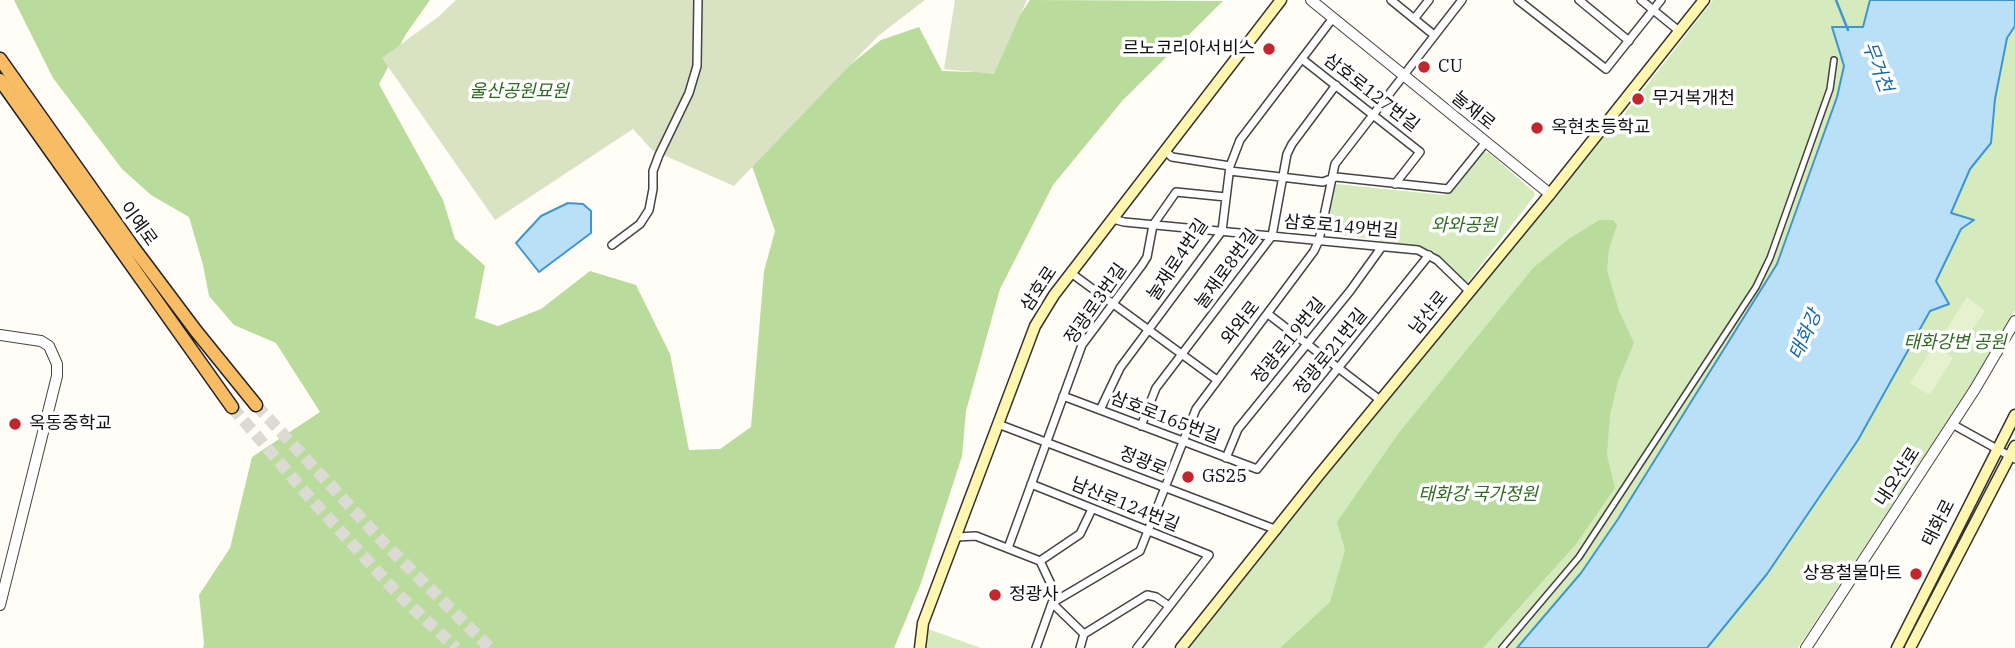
<!DOCTYPE html>
<meta charset="utf-8">
<style>
body{margin:0}
canvas{display:block;background:#fffdf5}
</style>
<canvas width="2015" height="648"></canvas>
<script>
const ctx = document.querySelector('canvas').getContext('2d');
ctx.lineJoin = 'round';
function fill(path, color) { ctx.fillStyle = color; ctx.fill(path, 'evenodd'); }
const toPath = rows => new Path2D(rows.map(r => 'M' + r).join(''));
function strokePath(path, color, width, dash) { ctx.strokeStyle = color; ctx.lineWidth = width; ctx.lineCap = dash ? 'butt' : 'round'; ctx.setLineDash(dash || []); ctx.stroke(path); }
function label(font, color, halo, rows, align = 'center') {
  ctx.font = font + ' "IBM Plex Serif","Noto Sans KR",serif'; ctx.lineWidth = 7; ctx.setLineDash([]); ctx.textBaseline = 'middle'; ctx.strokeStyle = halo; ctx.fillStyle = color; for (const [text, x, y, turn = 0] of rows) {
    ctx.save(); ctx.translate(x, y); ctx.rotate((+turn || 0) * Math.PI / 180); ctx.textAlign = isNaN(turn) ? turn : align; if (halo) ctx.strokeText(text, 0, 0); ctx.fillText(text, 0, 0); ctx.restore();
  }
}
fill(toPath([
 [1713,0,1870,0,1863,27,1832,27,1844,66,1837,97,1777,264,1707,382,1581,573,1517,648,1189,648,1445,327,1519,242,1611,125,1623,116],
 [2015,26,2015,310,1995,348,1798,648,1707,648,1767,574,1858,440,1930,311,1936,281,1961,229,1973,220,1951,213,1970,169,1991,143,1995,100,2007,38],
 [1484,152,1489,153,1534,192,1535,195,1467,283,1433,251,1420,246,1334,234,1329,226,1327,218,1332,186,1336,184,1444,195,1450,192,1479,154],
 [928,629,981,648,925,648]
]), '#d5ebbd');
fill(toPath([
 [14,0,430,0,406,34,379,84,443,200,455,239,485,266,475,318,498,326,541,309,590,271,636,285,670,354,689,450,720,449,751,427,764,271,775,231,752,166,835,77,881,40,919,27,942,71,972,72,1006,36,1030,0,1223,1,1123,100,1053,185,1000,289,966,411,962,456,921,583,894,648,203,648,204,643,199,595,230,548,252,457,320,412,276,343,234,325,209,296,203,265,189,217,151,195,122,169,53,78],
 [1599,220,1613,220,1617,225,1609,249,1607,270,1619,311,1634,343,1618,381,1610,415,1607,455,1615,488,1576,544,1483,648,1280,648,1330,602,1345,550,1337,522,1398,434,1534,267,1570,238]
]), '#b9dc9c');
fill(toPath([
 [456,0,925,0,878,36,734,186,652,150,633,129,495,220,382,58,438,17],
 [955,0,1027,0,994,74,944,69]
]), '#d9e3c4');
fill(toPath([
 [1967,297,1985,311,1960,348,1942,336],
 [1934,346,1953,358,1930,395,1910,383]
]), '#e6f2cf');
const water = toPath([
 [1870,0,2015,0,2015,26,2007,38,1995,99,1991,143,1970,169,1951,213,1974,220,1961,229,1936,281,1949,304,1930,311,1858,440,1767,574,1707,648,1517,648,1581,573,1618,519,1777,264,1837,97,1844,66,1832,27,1863,27,1870,0],
 [568,203,583,204,591,211,591,233,539,272,516,243,541,216,568,203]
]);
fill(water, '#b9e0f7');
strokePath(water, '#3f96cf', 2);
strokePath(toPath([
 [1836,0,1848,30]
]), '#3f96cf', 2.5);
strokePath(toPath([
 [256,405,384,543,490,648],
 [232,407,311,499,398,594,456,648]
]), '#dbdad3', 12, [12, 6]);
const pedestrian = toPath([
 [1502,648,1579,557,1756,287,1770,258,1830,89,1834,60]
]);
const minor = toPath([
 [1391,0,1434,35],
 [1518,0,1606,69,1661,0],
 [1579,0,1629,41],
 [1641,0,1679,31],
 [1414,19,1429,0],
 [1302,59,1420,152,1395,184],
 [1165,151,1172,157,1230,166],
 [1230,171,1323,182,1336,177,1448,189,1486,142],
 [1113,219,1124,222,1418,250,1437,260,1469,291],
 [612,245,640,224,649,210,653,189,653,171,659,155,689,93,697,66,698,0],
 [1071,273,1217,380],
 [1268,314,1380,400],
 [1063,396,1257,469,1429,255],
 [1100,410,1120,368,1222,231,1230,166,1240,140,1333,18],
 [998,424,1277,530],
 [1952,424,2015,459],
 [1141,426,1156,388,1272,236,1287,154,1292,144,1336,85],
 [1226,458,1238,429,1350,291,1381,248],
 [1031,484,1209,555,1137,648],
 [956,537,976,536,1040,561,1080,534,1092,509],
 [1008,548,1082,345,1142,265,1147,257,1153,225,1176,192,1226,197],
 [1040,561,1058,599],
 [1052,603,1084,634],
 [1036,648,1052,603,1140,551,1196,409,1314,251,1319,240,1335,164,1462,0],
 [1080,648,1084,634,1147,595,1156,597,1169,606]
]);
const tertiary = toPath([
 [1311,0,1550,194],
 [0,335,41,341,49,346,57,364,57,376,0,605],
 [1806,648,1975,389,2015,321]
]);
const secondary = toPath([
 [920,648,923,623,1035,326,1054,295,1281,0],
 [1181,648,1319,475,1550,194,1704,0],
 [1897,648,2015,415],
 [1910,648,2015,446]
]);
const trunk = toPath([
 [0,59,133,247,196,331,256,405],
 [0,80,232,407]
]);
strokePath(pedestrian, '#444', 8);
strokePath(minor, '#444', 10);
strokePath(tertiary, '#444', 12);
strokePath(secondary, '#333', 13);
strokePath(trunk, '#222', 15);
strokePath(pedestrian, '#fff', 5);
strokePath(minor, '#fff', 7);
strokePath(tertiary, '#fff', 10);
strokePath(secondary, '#fff6b0', 10);
strokePath(trunk, '#f7bc64', 12);
for (const [x, y, r, color] of [
 [1269,49,7,"#c4262e"],
 [1424,67,7,"#c4262e"],
 [1638,99,7,"#c4262e"],
 [1537,128,7,"#c4262e"],
 [15,424,7,"#c4262e"],
 [1188,477,7,"#c4262e"],
 [1916,574,7,"#c4262e"],
 [995,595,7,"#c4262e"]
]) { const dot = new Path2D(); dot.arc(x, y, r, 0, 2 * Math.PI); ctx.fillStyle = color; ctx.fill(dot); strokePath(dot, '#fff', 2.5); }
label('18px', '#111', '#fff', [
 ["르노코리아서비스",1255,49,"right"],
 ["CU",1438,67],
 ["무거복개천",1652,99],
 ["옥현초등학교",1551,128],
 ["옥동중학교",29,424],
 ["GS25",1202,477],
 ["상용철물마트",1902,574,"right"],
 ["정광사",1009,595]
], 'left');
label('italic 18px', '#2f6b1f', '#fff', [
 ["울산공원묘원",519,92],
 ["와와공원",1464,226],
 ["태화강변 공원",1955,343],
 ["태화강 국가정원",1478,495]
]);
label('18px', '#111', '#fff', [
 ["삼호로127번길",1371,93,38],
 ["눌재로",1473,111,39],
 ["이예로",138,224,54],
 ["삼호로149번길",1341,227,5],
 ["눌재로4번길",1178,260,-56],
 ["눌재로8번길",1227,269,-54],
 ["삼호로",1039,289,-56],
 ["정광로3번길",1096,304,-55],
 ["남산로",1429,313,-51],
 ["와와로",1241,323,-52],
 ["정광로19번길",1289,341,-51],
 ["정광로21번길",1331,352,-51],
 ["삼호로165번길",1165,418,21],
 ["정광로",1143,462,22],
 ["내오산로",1898,477,-57],
 ["남산로124번길",1125,505,22],
 ["태화로",1939,523,-63]
]);
label('italic 19px', '#1768a6', '#fff', [
 ["무거천",1877,67,69],
 ["태화강",1806,335,-66]
]);
</script>
